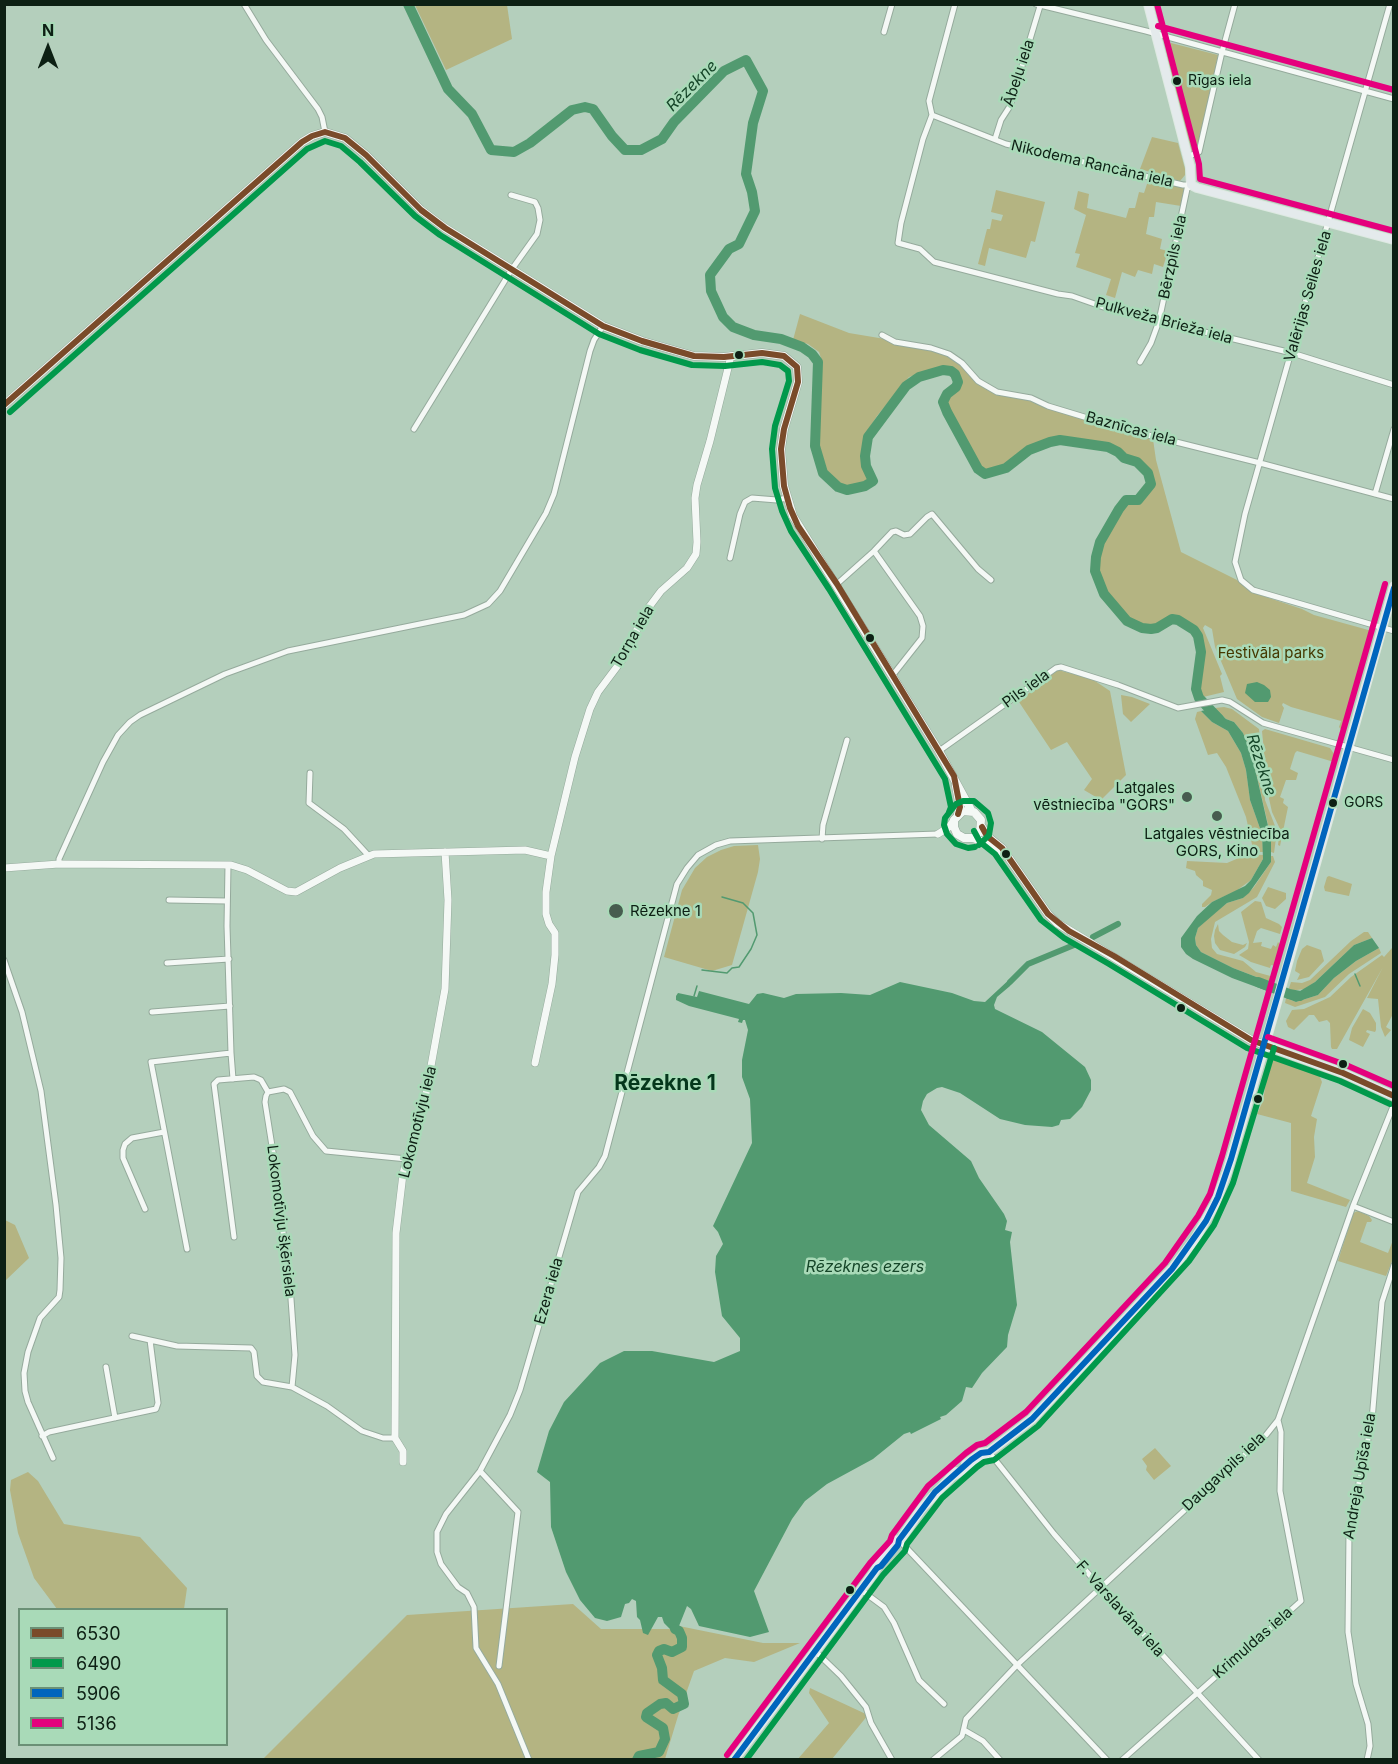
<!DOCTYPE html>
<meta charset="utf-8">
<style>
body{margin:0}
#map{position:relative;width:1398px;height:1764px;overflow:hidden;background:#b4cfbc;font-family:Inter,sans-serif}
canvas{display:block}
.frame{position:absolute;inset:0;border:6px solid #0d2014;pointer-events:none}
.legend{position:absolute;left:18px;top:1608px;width:210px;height:138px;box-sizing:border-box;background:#a9dab8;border:2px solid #6b9076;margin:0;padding:8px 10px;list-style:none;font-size:18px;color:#0d2014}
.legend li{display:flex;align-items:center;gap:12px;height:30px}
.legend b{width:30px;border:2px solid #6b9076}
.north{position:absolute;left:18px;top:18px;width:60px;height:60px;-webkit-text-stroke:4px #a9dab8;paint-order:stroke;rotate:0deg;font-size:16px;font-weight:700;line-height:24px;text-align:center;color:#0d2014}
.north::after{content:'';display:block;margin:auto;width:21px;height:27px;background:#0d2014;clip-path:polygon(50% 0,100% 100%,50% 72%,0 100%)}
</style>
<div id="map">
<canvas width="1398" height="1764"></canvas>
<div class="frame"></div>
<ul class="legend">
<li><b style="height:8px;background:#7a4b2a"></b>6530</li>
<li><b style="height:8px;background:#01994b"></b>6490</li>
<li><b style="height:8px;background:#0065bd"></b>5906</li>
<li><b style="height:8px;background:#e5007d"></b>5136</li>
</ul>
<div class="north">N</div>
</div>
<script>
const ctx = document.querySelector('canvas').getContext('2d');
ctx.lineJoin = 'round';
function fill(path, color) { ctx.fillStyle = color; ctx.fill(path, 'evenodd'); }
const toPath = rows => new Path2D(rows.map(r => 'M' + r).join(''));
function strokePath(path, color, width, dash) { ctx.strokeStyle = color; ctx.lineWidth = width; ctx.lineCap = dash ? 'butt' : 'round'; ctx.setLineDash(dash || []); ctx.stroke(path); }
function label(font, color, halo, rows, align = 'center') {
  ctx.font = font + ' Inter,sans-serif'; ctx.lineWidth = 5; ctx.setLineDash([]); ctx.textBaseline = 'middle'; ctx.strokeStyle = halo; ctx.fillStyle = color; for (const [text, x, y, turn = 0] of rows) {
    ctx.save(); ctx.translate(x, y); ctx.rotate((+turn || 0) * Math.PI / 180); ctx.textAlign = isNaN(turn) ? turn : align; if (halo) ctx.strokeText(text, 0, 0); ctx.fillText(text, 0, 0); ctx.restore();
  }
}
fill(toPath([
 [415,5,507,5,512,39,446,70],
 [1171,43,1218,55,1199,149,1192,152,1168,60,1166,49],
 [1152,137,1178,143,1185,169,1185,175,1180,181,1140,169],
 [1149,178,1186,187,1181,206,1156,202,1154,217,1149,217,1146,234,1162,239,1160,249,1168,251,1163,267,1154,264,1152,274,1138,270,1135,277,1122,272,1115,298,1106,295,1111,279,1076,267,1080,254,1075,253,1086,215,1074,209,1078,191,1089,194,1087,208,1126,218,1129,208,1135,208,1139,192,1144,193],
 [996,190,1045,202,1035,242,1031,241,1026,258,989,248,985,266,978,264,987,229,990,229,992,219,1001,221,1003,215,991,212],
 [800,314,849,333,891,340,949,354,978,381,997,392,1031,398,1153,439,1156,460,1181,552,1237,580,1251,592,1302,609,1314,615,1372,631,1343,732,1339,727,1341,721,1291,707,1283,703,1282,705,1284,708,1279,723,1262,717,1237,699,1215,647,1212,629,1205,625,1203,628,1222,674,1220,676,1224,692,1199,698,1196,689,1195,681,1201,655,1197,634,1190,626,1178,620,1172,619,1157,628,1142,628,1120,615,1100,586,1096,559,1107,529,1126,500,1138,500,1149,487,1151,484,1149,476,1137,462,1124,458,1118,452,1108,447,1060,440,1050,442,1030,450,1006,468,985,474,978,469,947,412,943,402,959,389,959,372,945,366,909,377,877,416,863,438,863,467,866,466,873,481,838,487,819,465,815,446,822,361,819,352,808,344,793,340],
 [1058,670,1092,679,1110,691,1126,775,1101,800,1084,790,1092,779,1067,742,1051,750,1019,702,1046,678],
 [1121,695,1132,697,1150,704,1131,722,1123,714],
 [1224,707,1232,709,1259,729,1265,800,1277,831,1274,853,1271,852,1271,839,1267,820,1251,751,1243,733,1234,722,1226,719,1215,708],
 [1201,711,1212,722,1228,731,1241,753,1246,770,1250,800,1262,834,1263,852,1257,852,1253,849,1246,817,1226,767,1217,753,1208,755,1195,719,1197,712],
 [1265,729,1330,748,1336,757,1334,762,1297,751,1295,753,1290,769,1298,773,1296,780,1286,780,1280,797,1284,799,1283,803,1288,807,1280,846,1278,845,1280,829,1272,812,1268,794,1262,731],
 [758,845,760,859,758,872,732,965,712,971,664,957,682,890,695,868,707,857,721,850,734,846],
 [1248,854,1263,855,1263,859,1251,880,1236,891,1212,902,1205,907,1202,907,1202,904,1211,895,1212,890,1203,886,1203,881,1196,875,1195,871,1186,868,1187,861,1227,863],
 [1270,856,1273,856,1275,862,1257,897,1215,922,1211,939,1212,948,1217,954,1243,961,1256,972,1274,977,1272,983,1233,968,1201,952,1196,945,1195,938,1198,928,1207,919,1227,903,1243,898,1254,887,1271,862],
 [1329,876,1352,884,1349,896,1325,891,1324,887,1327,877],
 [1268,887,1286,893,1286,899,1275,909,1266,906,1262,898],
 [1255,901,1261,902,1266,918,1279,924,1282,927,1280,934,1261,928,1257,931,1253,943,1262,942,1261,946,1271,949,1273,945,1276,947,1278,942,1282,947,1277,966,1271,965,1270,968,1251,962,1239,955,1248,949,1249,942,1241,912],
 [1218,924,1219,931,1223,935,1232,942,1243,945,1247,943,1245,947,1234,954,1220,950,1215,943,1214,936,1215,930],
 [1364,932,1368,932,1372,938,1354,945,1315,982,1305,989,1288,991,1291,982,1302,983,1310,980,1351,941],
 [1307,945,1321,950,1324,961,1309,977,1297,980,1300,974,1295,971,1297,961,1302,949],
 [1379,948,1381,953,1349,974,1325,997,1295,1007,1285,1003,1286,998,1296,1002,1318,995,1334,978,1356,961],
 [1392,948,1394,950,1393,1014,1386,1027,1391,1030,1385,1037,1381,1027,1378,999,1367,998,1383,967,1337,1049,1332,1049,1331,1047,1330,1023,1327,1020,1319,1022,1314,1015,1309,1015,1294,1030,1288,1027,1286,1021,1292,1010,1304,1009,1330,997,1351,977,1382,955,1384,957],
 [1363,1009,1370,1013,1376,1023,1376,1030,1375,1032,1367,1030,1366,1032,1370,1034,1363,1047,1349,1040,1352,1028],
 [1273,1059,1319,1075,1322,1082,1311,1116,1317,1119,1314,1137,1315,1157,1307,1183,1350,1200,1346,1207,1291,1191,1291,1123,1257,1114,1263,1101,1267,1075],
 [1358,1211,1369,1216,1372,1220,1371,1222,1367,1222,1360,1242,1388,1253,1393,1240,1393,1259,1386,1276,1338,1261,1353,1213],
 [5,1220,15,1225,29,1258,5,1281],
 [1155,1448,1171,1466,1154,1480,1146,1470,1147,1466,1142,1459],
 [28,1472,38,1481,64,1524,140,1537,187,1588,184,1609,57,1609,34,1578,18,1533,10,1490,11,1480],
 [573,1604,601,1629,675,1629,679,1626,763,1643,800,1643,754,1662,725,1658,694,1671,678,1716,665,1759,262,1760,407,1615],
 [810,1688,868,1715,832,1759,797,1760,829,1723,809,1693]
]), '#b4b482');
fill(toPath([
 [1257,682,1264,685,1270,690,1271,697,1268,702,1255,702,1245,693,1247,684],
 [1215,708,1226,719,1234,722,1243,733,1251,751,1271,839,1271,862,1249,893,1243,898,1227,903,1198,928,1195,938,1196,945,1201,952,1233,968,1272,983,1270,992,1232,978,1193,959,1186,954,1181,947,1181,938,1197,916,1212,902,1245,886,1251,880,1263,859,1262,834,1250,800,1246,770,1241,753,1228,731,1212,722,1201,711],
 [1372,938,1379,948,1356,961,1334,978,1318,995,1296,1002,1286,998,1288,991,1300,991,1315,982,1354,945],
 [1013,976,1016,978,1010,986,997,997,994,1005,995,1009,1042,1032,1085,1067,1091,1080,1091,1090,1082,1107,1070,1119,1061,1120,1059,1125,1052,1127,1025,1125,1000,1119,960,1093,942,1087,937,1088,927,1094,923,1101,921,1110,929,1125,971,1161,979,1178,1004,1214,1007,1221,1005,1230,1012,1232,1010,1242,1017,1305,1008,1335,1007,1347,982,1373,972,1388,966,1387,962,1401,946,1415,940,1417,941,1419,911,1434,910,1432,904,1434,873,1459,827,1484,805,1501,792,1519,754,1591,769,1632,750,1637,699,1626,691,1609,687,1606,679,1626,675,1629,670,1629,664,1623,662,1617,658,1617,648,1635,643,1633,640,1620,637,1617,636,1601,632,1599,629,1603,625,1604,621,1617,607,1621,595,1618,580,1600,566,1572,551,1527,550,1482,537,1472,549,1431,564,1402,600,1363,624,1351,652,1351,714,1362,740,1351,740,1338,722,1316,715,1272,716,1256,723,1244,718,1232,713,1226,752,1143,750,1099,742,1077,742,1060,748,1030,745,1020,743,1020,742,1023,738,1022,739,1019,689,1006,676,1000,676,996,678,993,697,997,699,991,749,1004,757,994,763,993,784,998,796,994,841,993,870,995,900,982,952,993,974,1001,985,1002]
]), '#529a70');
strokePath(toPath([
 [702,970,727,973,732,968,739,967,751,949,757,935,753,913,743,903,722,897],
 [1355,974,1360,986],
 [694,996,697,986]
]), '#529a70', 1.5);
strokePath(toPath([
 [1093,937,1118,924],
 [1010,982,1028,964,1074,945]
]), '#529a70', 6);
strokePath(toPath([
 [408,4,448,89,472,114,491,150,514,152,530,143,572,110,585,107,593,109,612,136,625,150,641,150,662,139,674,122,724,71,746,60,763,91,753,123,746,174,752,192,755,211,739,244,729,249,710,275,711,291,723,317,733,327,754,335,781,339,802,347,812,354,818,362,815,446,823,473,838,487,847,490,865,486,873,481,866,466,865,456,868,437,906,386,919,377,943,370,951,371,955,374,958,382,956,387,947,394,943,402,947,412,978,469,985,474,1006,468,1029,450,1050,442,1060,440,1108,447,1118,452,1124,458,1137,462,1148,473,1151,484,1138,500,1126,500,1119,509,1100,542,1096,557,1095,571,1104,594,1127,621,1142,628,1151,629,1157,628,1172,619,1178,620,1194,630,1198,636,1201,652,1196,689,1199,698,1219,719],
 [1258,982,1289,994,1300,996],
 [637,1760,639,1756,659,1752,665,1739,663,1728,646,1717,647,1713,660,1704,666,1703,673,1709,684,1704,682,1694,663,1680,662,1668,657,1655,659,1651,664,1649,672,1652,682,1647,682,1638,679,1631,675,1629]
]), '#529a70', 10);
const minor = toPath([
 [244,4,266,40,318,109,322,117,325,132],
 [1036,4,1146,31,1394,99],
 [1390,4,1245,514,1235,562,1241,580,1253,590,1394,631],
 [884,32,892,4],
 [932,115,923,139,901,223,898,243,920,249,934,262,1058,294,1072,296,1109,309,1292,353,1394,385],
 [932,115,1006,144,1183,185,1191,185],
 [932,115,929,101,955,4],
 [995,139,1001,120,1010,106,1040,6],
 [1187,157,1199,152,1222,52,1235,4],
 [882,335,895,342,931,348,949,354,962,363,978,381,997,392,1031,398,1048,406,1124,429,1260,463,1394,499],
 [1140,362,1151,343,1159,321,1187,189,1191,185],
 [414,429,512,269,537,234,540,220,538,208,535,202,511,195],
 [1375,494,1394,429],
 [874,551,920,616,923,626,922,638,892,676],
 [730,558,740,514,745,502,752,498,777,500,787,498],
 [837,584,874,551,892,532,896,531,904,535,910,534,927,517,932,514,978,569,991,580],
 [939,751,1056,668,1061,667,1118,685,1178,708,1222,700,1230,702,1263,723,1394,760],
 [310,773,309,803,344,829,368,855],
 [822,839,823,825,847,740],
 [59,864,59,859,103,762,118,735,130,722,140,715,225,674,288,651,464,615,488,604,500,591,546,513,554,494,590,351,594,340,603,326],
 [169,900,227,901],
 [4,960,22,1012,41,1091,56,1205,61,1258,60,1290,59,1297,40,1318,28,1352,24,1373,25,1391,28,1402,53,1458],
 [167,963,229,959],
 [152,1012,230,1006],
 [231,1053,233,1079],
 [1353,1206,1394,1222],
 [145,1209,123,1158,123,1150,125,1144,132,1138,164,1132],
 [234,1237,214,1084,218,1080,254,1077,261,1080,268,1092],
 [187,1249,151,1062,231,1053,227,926,228,865],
 [132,1336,177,1346,251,1348,254,1352,257,1376,263,1382,292,1387,327,1406,362,1431,383,1438,395,1438],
 [106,1367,115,1418],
 [292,1387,295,1355,291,1299,275,1165,265,1102,266,1096,268,1092,284,1089,290,1092,313,1136,326,1151,407,1159],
 [42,1436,49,1432,156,1409,158,1403,150,1340],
 [989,1452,1054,1534,1101,1588,1259,1760],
 [480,1471,518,1512,499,1666],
 [899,1540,1107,1760],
 [861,1590,884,1607,894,1623,919,1680,944,1704],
 [815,1651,841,1676,866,1707,871,1723,892,1760],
 [964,1730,983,1741,1000,1760],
 [529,1760,498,1684,476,1648,474,1607,467,1593,458,1587,441,1564,437,1552,437,1532,446,1514,480,1471,510,1415,520,1390,578,1192,599,1167,605,1156,677,884,687,868,698,855,716,845,730,841,938,834],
 [933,1760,962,1736,966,1719,1017,1665,1266,1435,1278,1420,1353,1206,1394,1104],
 [1122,1760,1301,1601,1280,1491,1281,1432,1278,1420],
 [1367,1760,1370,1746,1368,1724,1356,1684,1348,1632,1349,1531,1372,1420,1382,1302,1394,1265]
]);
const tertiary = toPath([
 [938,834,949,827,954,820],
 [4,868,59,864,231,865,247,870,287,891,296,892,340,868,374,854,525,850,551,856],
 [535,1063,552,984,555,955,555,933,549,924,546,914,546,892,551,856,575,757,590,709,598,692,622,660,646,611,661,591,687,568,696,554,697,542,695,498,697,485,710,441,731,356],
 [403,1462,403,1451,395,1438,396,1233,403,1174,407,1156,423,1110,445,989,448,900,445,852]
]);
const secondary = toPath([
 [4,405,302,142,312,136,325,132,345,138,366,155,421,210,445,228,603,326,642,341,694,356,724,357,762,353,784,356,797,367,798,382,784,429,781,449,784,486,793,516,939,751,971,810],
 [956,786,960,807,958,814],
 [982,827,987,836,1002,848,1048,914,1057,923,1251,1040,1265,1045],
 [973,838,980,832,981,820,974,812,963,811,954,820,954,827,957,834,964,838,973,838,984,842,1006,856]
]);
const primary = toPath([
 [1148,4,1190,166,1191,185,1197,188,1394,240],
 [1265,1045,1343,1073,1394,1096],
 [966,1464,981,1453,989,1452],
 [953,1476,984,1458,989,1452,1032,1419,1172,1269,1195,1239,1215,1204,1227,1172,1265,1045,1394,586],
 [898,1543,922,1508,956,1472],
 [734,1760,873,1574,887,1551,894,1541,899,1540]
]);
strokePath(minor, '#95aa9c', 7);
strokePath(tertiary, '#95aa9c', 8);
strokePath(secondary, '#95aa9c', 9);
strokePath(primary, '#dde9e1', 10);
strokePath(minor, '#f4f8f5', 5);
strokePath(tertiary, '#f4f8f5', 7);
strokePath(secondary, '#f4f8f5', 8);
strokePath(primary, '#e4eaec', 8);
strokePath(toPath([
 [4,405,302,142,312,136,325,132,345,138,366,155,421,210,445,228,603,326,642,341,694,356,724,357,762,353,784,356,797,367,798,382,784,429,781,449,784,486,790,508,798,526,837,584,954,776,960,807,958,814],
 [982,827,987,836,1002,848,1048,914,1069,931,1114,956,1251,1040,1343,1073,1394,1096]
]), '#7a4b2a', 6);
strokePath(toPath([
 [10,412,307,149,325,141,341,146,360,162,415,216,440,235,599,334,640,350,692,365,725,366,762,362,780,365,788,371,789,381,775,426,772,449,775,488,782,511,791,531,829,589,945,779,951,807,949,812],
 [974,831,980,842,995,854,1041,920,1064,938,1109,964,1247,1048,1340,1081,1390,1104],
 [975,847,968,848,956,844,947,834,944,825,945,818,956,804,963,801,974,801,988,813,991,823,989,835,979,845],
 [746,1760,883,1575,905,1551,907,1544,942,1498,977,1467,984,1462,994,1460,1038,1426,1189,1261,1214,1225,1233,1183,1274,1048]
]), '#01994b', 6);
strokePath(toPath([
 [734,1760,877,1568,881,1566,898,1545,899,1540,935,1492,971,1460,981,1453,989,1452,1032,1419,1172,1269,1206,1221,1218,1197,1231,1159,1394,588]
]), '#0065bd', 6);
strokePath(toPath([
 [1157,4,1199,164,1200,179,1394,231],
 [1158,26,1394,90],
 [1268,1037,1346,1065,1394,1086],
 [727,1755,870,1563,890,1541,892,1535,928,1486,966,1453,977,1445,985,1443,1026,1412,1165,1263,1198,1216,1210,1194,1222,1156,1385,584]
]), '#e5007d', 6);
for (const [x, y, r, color] of [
 [1177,81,5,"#0d2014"],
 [739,355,5,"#0d2014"],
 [870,638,5,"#0d2014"],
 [1187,797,6,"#475d4f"],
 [1333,803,5,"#0d2014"],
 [1217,816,6,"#475d4f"],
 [1006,854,5,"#0d2014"],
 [616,911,8,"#475d4f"],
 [1181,1008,5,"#0d2014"],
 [1343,1064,5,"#0d2014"],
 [1258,1099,5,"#0d2014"],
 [850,1590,5,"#0d2014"]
]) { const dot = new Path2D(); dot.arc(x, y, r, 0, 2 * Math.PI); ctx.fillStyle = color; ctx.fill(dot); strokePath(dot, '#a9dab8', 2); }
label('14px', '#0d2014', '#a9dab8', [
 ["Rīgas iela",1188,81],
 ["GORS",1344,803]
], 'left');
label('15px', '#0d2014', '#a9dab8', [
 ["Ābeļu iela",1019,73,-72],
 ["Nikodema Rancāna iela",1092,164,13],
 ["Bērzpils iela",1173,257,-78],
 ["Valērijas Seiles iela",1308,296,-74],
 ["Pulkveža Brieža iela",1164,321,15],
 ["Baznīcas iela",1131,429,15],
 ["Torņa iela",633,637,-60],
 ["Pils iela",1026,689,-36],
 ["Lokomotīvju iela",418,1122,-76],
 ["Lokomotīvju šķērsiela",281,1221,83],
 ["Ezera iela",549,1291,-74],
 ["Daugavpils iela",1224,1472,-43],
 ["Andreja Upīša iela",1360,1476,-80],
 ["F. Varslavāna iela",1120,1609,48],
 ["Krimuldas iela",1253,1643,-41]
]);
label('15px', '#453800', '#a9dab8', [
 ["Festivāla parks",1271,653]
]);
label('15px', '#0d2014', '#a9dab8', [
 ["Latgales",1175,788],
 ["vēstniecība \"GORS\"",1175,805],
 ["Latgales vēstniecība",1217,834,"center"],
 ["GORS, Kino",1217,851,"center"],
 ["Rēzekne 1",630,911,"left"]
], 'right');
label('italic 16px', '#154528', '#a9dab8', [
 ["Rēzekne",692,86,-45],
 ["Rēzekne",1261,765,72],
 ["Rēzeknes ezers",865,1267]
]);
label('bold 21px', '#05371c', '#a9dab8', [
 ["Rēzekne 1",665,1084]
]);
</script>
